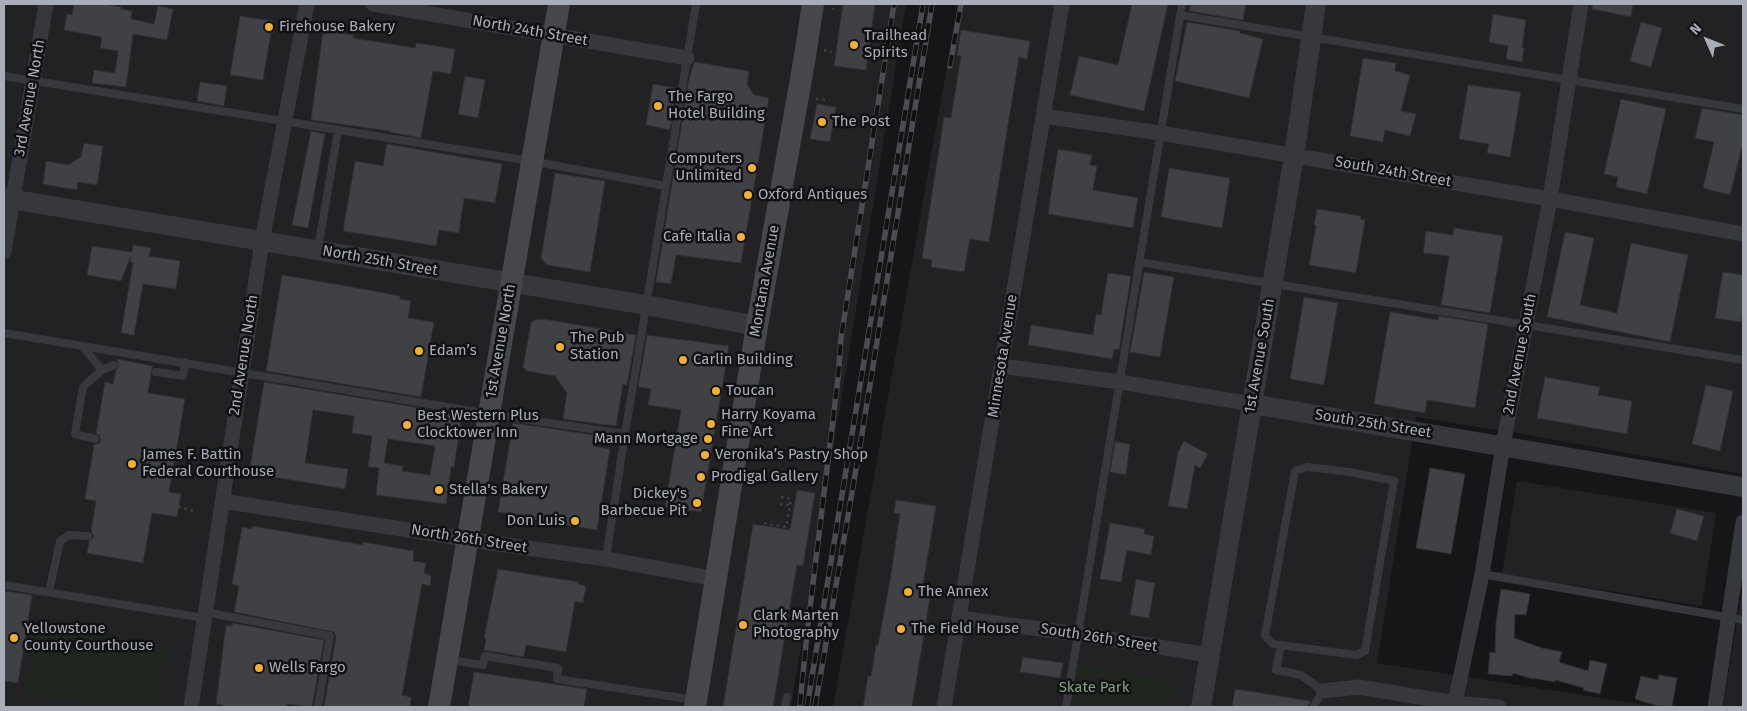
<!DOCTYPE html>
<meta charset="utf-8">
<style>
body{margin:0}
#map{position:relative;width:1747px;height:711px;overflow:hidden;background:#161618;font-family:"Fira Sans",sans-serif}
canvas{display:block}
.frame{position:absolute;inset:0;border:5px solid #a8adb8;pointer-events:none}
.north{position:absolute;left:1682px;top:15px;width:50px;height:50px;-webkit-text-stroke:4px #111113;paint-order:stroke;rotate:314deg;font-size:14px;font-weight:700;line-height:20px;text-align:center;color:#a8adb8}
.north::after{content:'';display:block;margin:auto;width:18px;height:22px;background:#a8adb8;clip-path:polygon(50% 0,100% 100%,50% 72%,0 100%)}
</style>
<div id="map">
<canvas width="1747" height="711"></canvas>
<div class="frame"></div>
<div class="north">N</div>
</div>
<script>
const ctx = document.querySelector('canvas').getContext('2d');
ctx.lineJoin = 'round';
function fill(path, color) { ctx.fillStyle = color; ctx.fill(path, 'evenodd'); }
const toPath = rows => new Path2D(rows.map(r => 'M' + r).join(''));
function strokePath(path, color, width, dash) { ctx.strokeStyle = color; ctx.lineWidth = width; ctx.lineCap = dash ? 'butt' : 'round'; ctx.setLineDash(dash || []); ctx.stroke(path); }
function label(font, color, halo, rows, align = 'center') {
  ctx.font = font + ' "Fira Sans",sans-serif'; ctx.lineWidth = 5; ctx.setLineDash([]); ctx.textBaseline = 'middle'; ctx.strokeStyle = halo; ctx.fillStyle = color; for (const [text, x, y, turn = 0] of rows) {
    ctx.save(); ctx.translate(x, y); ctx.rotate((+turn || 0) * Math.PI / 180); ctx.textAlign = isNaN(turn) ? turn : align; if (halo) ctx.strokeText(text, 0, 0); ctx.fillText(text, 0, 0); ctx.restore();
  }
}
fill(toPath([
 [4,4,906,4,791,707,4,707],
 [958,4,1743,4,1743,474,1523,434,1416,417,1377,663,1659,707,833,707],
 [1517,481,1716,513,1702,606,1502,574],
 [1743,585,1743,707,1723,707]
]), '#222225');
fill(toPath([
 [37,626,167,647,157,707,112,707,26,694],
 [1076,665,1167,680,1174,686,1170,707,1069,707]
]), '#1e261f');
const building = toPath([
 [74,4,104,4,121,7,121,9,132,11,131,19,154,24,158,6,173,9,167,40,133,34,126,87,92,83,94,70,115,73,118,51,100,48,102,37,64,30,67,14,72,15,74,4],
 [843,4,875,4,866,70,834,66,843,4],
 [1132,4,1168,4,1144,111,1070,95,1079,56,1118,65,1132,4],
 [1191,4,1246,4,1243,20,1189,11,1191,4],
 [1593,4,1633,4,1631,17,1592,9,1593,4],
 [1493,14,1526,20,1522,48,1524,48,1522,62,1506,59,1508,46,1489,42,1493,14],
 [240,16,273,21,263,80,230,75,240,16],
 [1187,22,1240,31,1240,33,1263,39,1249,98,1175,81,1187,22],
 [1641,22,1662,28,1651,67,1630,61,1641,22],
 [961,30,1030,41,1027,59,1019,57,989,242,970,239,964,272,931,267,932,260,922,258,944,117,951,118,961,56,957,55,961,30],
 [323,31,354,35,353,38,415,48,416,43,455,49,451,74,433,71,421,138,389,132,390,131,311,120,323,31],
 [1363,58,1396,63,1395,71,1410,75,1401,111,1416,114,1410,136,1385,130,1383,142,1350,136,1363,58],
 [695,62,749,71,747,84,754,95,769,98,741,263,676,255,671,284,656,282,688,84,693,65,695,62],
 [465,76,485,80,478,118,458,114,465,76],
 [200,82,227,86,224,106,197,101,200,82],
 [653,84,676,88,670,130,646,125,653,84],
 [1468,85,1521,92,1510,157,1487,153,1489,144,1459,139,1468,85],
 [1621,99,1666,109,1647,194,1616,187,1618,177,1604,174,1621,99],
 [817,104,836,107,830,142,810,139,817,104],
 [1702,108,1743,115,1743,143,1730,195,1703,188,1714,142,1695,138,1702,108],
 [311,131,325,134,308,228,292,225,311,131],
 [84,143,103,146,97,185,78,182,77,190,43,184,46,161,68,165,81,157,84,143],
 [387,144,502,164,495,203,464,198,459,233,439,230,436,246,343,231,355,161,383,166,387,144],
 [1058,149,1092,155,1090,165,1097,166,1093,190,1138,198,1133,228,1048,214,1058,149],
 [1169,168,1230,178,1222,228,1161,217,1169,168],
 [555,173,605,181,590,272,547,265,541,258,555,173],
 [1317,209,1361,216,1360,219,1365,220,1356,273,1309,265,1316,226,1314,225,1317,209],
 [1454,228,1503,236,1490,313,1441,305,1449,256,1423,253,1426,231,1453,235,1454,228],
 [1565,232,1594,238,1580,305,1617,313,1631,243,1688,255,1670,342,1547,317,1565,232],
 [133,245,151,248,149,256,180,261,176,289,143,284,134,335,121,333,133,263,130,262,131,256,121,281,87,275,92,246,132,252,133,245],
 [1144,272,1174,277,1160,357,1130,352,1144,272],
 [1723,272,1743,275,1743,309,1741,322,1715,318,1723,272],
 [1108,273,1131,276,1119,350,1114,349,1112,359,1028,345,1031,325,1093,335,1096,314,1101,315,1108,273],
 [282,275,380,292,379,292,400,296,400,299,411,301,408,318,434,322,421,397,266,371,282,275],
 [1304,297,1338,303,1324,385,1290,379,1304,297],
 [1390,312,1438,320,1439,316,1488,324,1475,408,1427,400,1425,413,1374,404,1390,312],
 [544,319,636,335,627,385,623,384,616,426,563,419,567,393,555,376,527,371,523,367,531,323,534,320,544,319],
 [647,335,729,346,701,512,665,507,681,410,648,405,651,389,638,387,647,335],
 [117,359,153,366,151,371,151,375,148,393,185,399,169,492,181,494,177,517,152,513,143,563,87,553,89,541,94,537,91,531,96,501,85,499,94,445,99,443,101,440,99,435,96,434,105,382,113,384,116,370,119,366,117,359],
 [1545,377,1600,387,1598,395,1632,401,1627,434,1537,418,1545,377],
 [264,382,462,415,454,467,451,467,446,504,376,495,379,468,368,467,372,436,352,433,354,416,313,410,305,463,348,469,345,489,249,473,264,382],
 [388,439,435,446,430,475,402,471,403,466,384,463,388,439],
 [1706,385,1733,391,1720,451,1692,444,1706,385],
 [513,423,594,435,593,446,610,449,597,530,530,519,530,517,498,512,513,423],
 [1184,441,1208,454,1200,468,1195,465,1187,509,1168,506,1178,452,1184,441],
 [1115,442,1130,444,1126,475,1110,472,1115,442],
 [1430,468,1465,474,1451,554,1416,548,1430,468],
 [797,490,815,493,803,566,797,565,773,707,723,707,753,524,790,530,797,490],
 [896,500,936,506,923,585,932,586,912,707,863,707,868,676,871,676,876,645,878,645,890,580,900,514,894,513,896,500],
 [1677,509,1704,516,1697,541,1670,533,1677,509],
 [1110,523,1145,529,1144,534,1154,536,1151,555,1127,550,1121,582,1100,579,1110,523],
 [252,526,363,545,363,542,414,551,413,561,426,563,424,573,431,576,430,586,422,584,402,695,411,697,410,707,324,707,336,637,334,632,234,612,239,586,232,584,242,527,252,529,252,526],
 [498,569,578,582,578,584,586,586,583,603,575,601,566,652,526,645,524,657,484,650,486,639,484,638,498,569],
 [1136,579,1155,583,1149,618,1130,615,1136,579],
 [1501,589,1530,594,1526,615,1515,614,1514,638,1542,648,1562,652,1559,662,1588,671,1590,660,1607,664,1600,694,1583,690,1584,688,1555,680,1555,682,1533,678,1533,679,1513,673,1512,676,1488,674,1490,652,1495,653,1496,623,1501,589],
 [4,591,32,595,18,683,4,681,4,591],
 [232,623,324,640,312,707,287,704,287,707,222,707,223,705,216,704,226,625,232,626,232,623],
 [1023,657,1063,663,1060,678,1020,672,1023,657],
 [474,672,587,689,584,707,468,707,474,672],
 [1659,675,1677,678,1672,707,1654,705,1635,699,1641,676,1658,680,1659,675],
 [1235,689,1310,701,1310,702,1307,707,1232,707,1235,689]
]);
fill(building, '#404145');
strokePath(building, '#303034', 1);
strokePath(toPath([
 [832,9,839,10],
 [824,50,832,52],
 [816,99,828,100],
 [780,504,790,505],
 [178,507,195,511],
 [764,523,786,527,791,499,781,497]
]), '#3d3f44', 2.5, [2.5, 4]);
strokePath(toPath([
 [1180,15,1743,109],
 [4,76,531,161,666,186],
 [318,249,338,130],
 [1139,262,1743,360],
 [4,333,489,414,625,434],
 [82,346,102,370],
 [156,372,183,376,185,362],
 [95,439,75,434,83,387,102,370,114,365],
 [1307,467,1350,472,1394,481,1365,651,1356,655,1273,644,1265,636,1295,471,1307,467],
 [606,559,625,434,696,4],
 [1482,574,1743,620],
 [4,585,204,618],
 [49,592,60,541,69,535,88,536],
 [205,612,330,636,318,707],
 [1281,645,1276,670,1301,675,1323,691,1313,707],
 [449,660,483,665,485,656,558,668,557,679,695,700],
 [785,707,787,697],
 [1066,707,1182,4]
]), '#37383d', 8);
strokePath(toPath([
 [373,4,687,58],
 [1043,116,1160,133,1550,199,1743,234],
 [4,252,46,4],
 [1001,366,1120,382,1252,404],
 [222,501,492,543,606,559,716,579],
 [959,618,1078,634,1209,655],
 [1323,691,1359,687,1455,703,1499,707],
 [1455,703,1482,574,1503,445,1550,199,1581,4],
 [191,707,262,241,307,4],
 [944,707,1062,4],
 [1715,707,1743,522]
]), '#37383d', 15);
strokePath(toPath([
 [4,198,646,305,757,326],
 [1252,404,1743,487],
 [1201,707,1294,156,1316,4]
]), '#37383d', 20);
strokePath(toPath([
 [439,707,559,4],
 [695,707,757,326,804,62,813,4]
]), '#45474d', 22);
const rail = toPath([
 [950,66,961,4],
 [800,705,807,633,838,378,841,338,894,4],
 [807,707,923,4],
 [815,707,861,440,932,4]
]);
strokePath(rail, '#4a4c52', 5.5);
strokePath(rail, '#111113', 4, [11]);
for (const [x, y, r, color] of [
 [269,27,5,"#f2b134"],
 [854,45,5,"#f2b134"],
 [658,106,5,"#f2b134"],
 [822,122,5,"#f2b134"],
 [752,168,5,"#f2b134"],
 [748,195,5,"#f2b134"],
 [741,237,5,"#f2b134"],
 [560,347,5,"#f2b134"],
 [419,351,5,"#f2b134"],
 [683,360,5,"#f2b134"],
 [716,391,5,"#f2b134"],
 [711,424,5,"#f2b134"],
 [407,425,5,"#f2b134"],
 [708,439,5,"#f2b134"],
 [705,455,5,"#f2b134"],
 [132,464,5,"#f2b134"],
 [701,477,5,"#f2b134"],
 [439,490,5,"#f2b134"],
 [697,503,5,"#f2b134"],
 [575,521,5,"#f2b134"],
 [908,592,5,"#f2b134"],
 [743,625,5,"#f2b134"],
 [901,629,5,"#f2b134"],
 [14,638,5,"#f2b134"],
 [259,668,5,"#f2b134"]
]) { const dot = new Path2D(); dot.arc(x, y, r, 0, 2 * Math.PI); ctx.fillStyle = color; ctx.fill(dot); strokePath(dot, '#111113', 2); }
label('15px', '#a8adb8', '#111113', [
 ["Firehouse Bakery",279,27],
 ["Trailhead",864,36],
 ["Spirits",864,53],
 ["The Fargo",668,97],
 ["Hotel Building",668,114],
 ["The Post",832,122],
 ["Computers",742,159,"right"],
 ["Unlimited",742,176,"right"],
 ["Oxford Antiques",758,195],
 ["Cafe Italia",731,237,"right"],
 ["The Pub",570,338],
 ["Station",570,355],
 ["Edam’s",429,351],
 ["Carlin Building",693,360],
 ["Toucan",726,391],
 ["Harry Koyama",721,415],
 ["Fine Art",721,432],
 ["Best Western Plus",417,416],
 ["Clocktower Inn",417,433],
 ["Mann Mortgage",698,439,"right"],
 ["James F. Battin",142,455],
 ["Federal Courthouse",142,472],
 ["Veronika’s Pastry Shop",715,455],
 ["Prodigal Gallery",711,477],
 ["Stella's Bakery",449,490],
 ["Dickey's",687,494,"right"],
 ["Barbecue Pit",687,511,"right"],
 ["Don Luis",565,521,"right"],
 ["The Annex",918,592],
 ["Clark Marten",753,616],
 ["Photography",753,633],
 ["Yellowstone",24,629],
 ["County Courthouse",24,646],
 ["The Field House",911,629],
 ["Wells Fargo",269,668]
], 'left');
label('15px', '#a8adb8', '#111113', [
 ["North 24th Street",530,31,10],
 ["3rd Avenue North",30,98,-80],
 ["South 24th Street",1393,172,10],
 ["North 25th Street",380,261,10],
 ["Montana Avenue",765,281,-80],
 ["1st Avenue North",501,341,-80],
 ["2nd Avenue South",1520,354,-79],
 ["2nd Avenue North",244,355,-81],
 ["Minnesota Avenue",1003,356,-81],
 ["1st Avenue South",1260,356,-80],
 ["South 25th Street",1373,424,9],
 ["North 26th Street",469,539,9],
 ["South 26th Street",1099,638,9]
]);
label('15px', '#7fa381', '#111113', [
 ["Skate Park",1094,688]
]);
</script>
